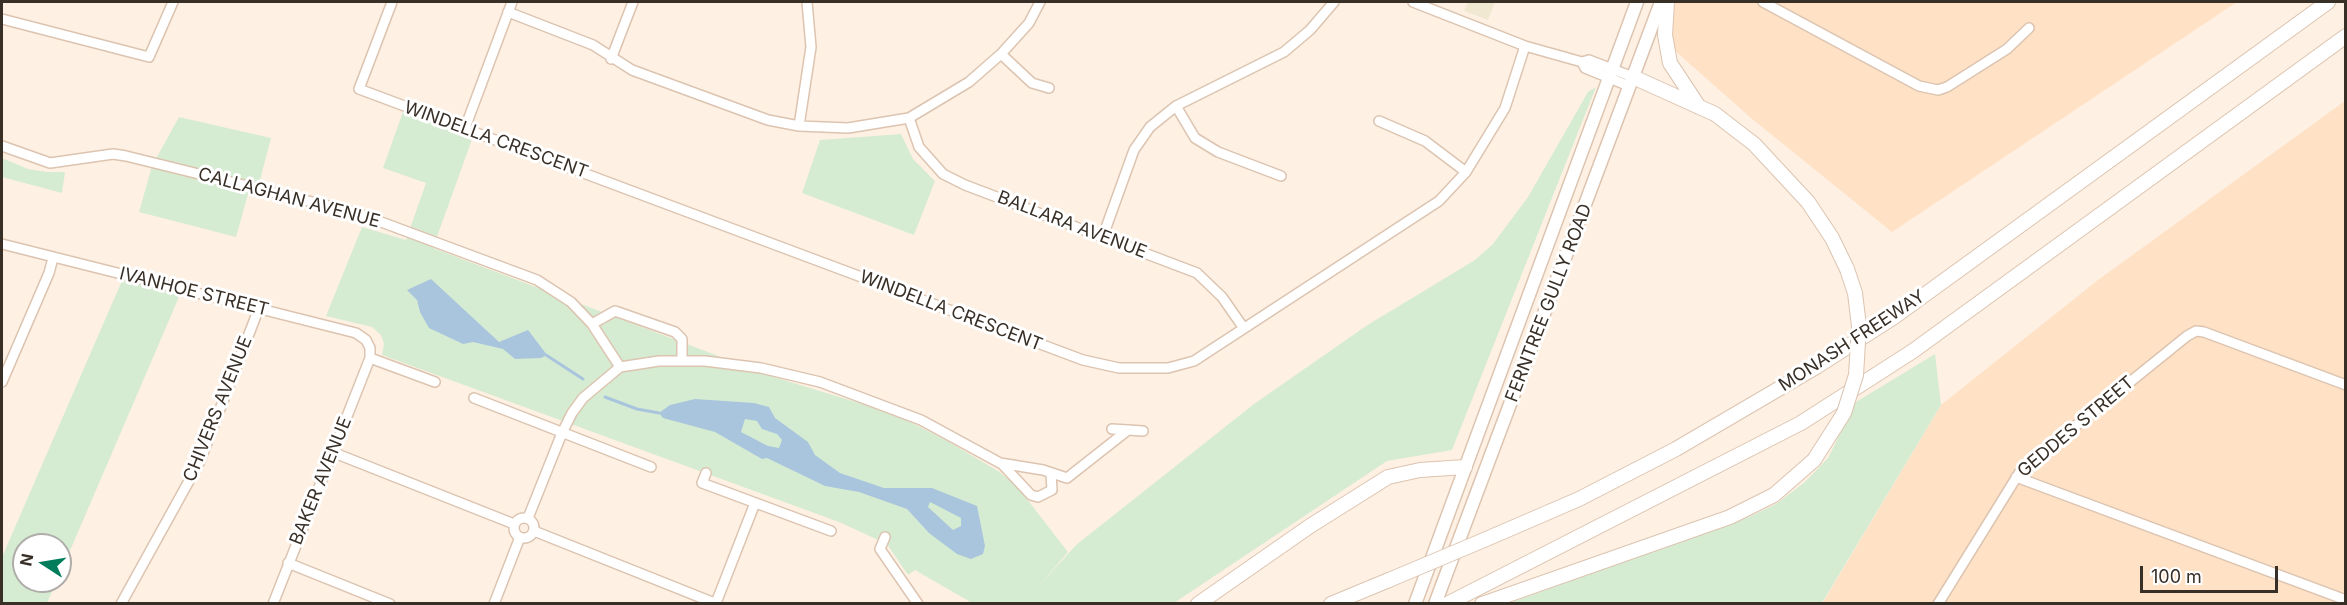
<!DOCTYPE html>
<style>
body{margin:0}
#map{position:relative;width:2347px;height:605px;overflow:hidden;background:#fef0e3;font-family:Inter,sans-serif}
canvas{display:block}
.frame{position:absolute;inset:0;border:3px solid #382f27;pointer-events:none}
.north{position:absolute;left:12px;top:533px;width:60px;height:60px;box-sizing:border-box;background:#fff;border:2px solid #afaca9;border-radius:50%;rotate:282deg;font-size:16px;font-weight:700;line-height:24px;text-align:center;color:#382f27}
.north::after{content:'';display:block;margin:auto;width:21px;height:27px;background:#017d5c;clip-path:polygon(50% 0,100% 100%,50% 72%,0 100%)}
.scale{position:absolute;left:2140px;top:566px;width:138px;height:27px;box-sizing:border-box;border:3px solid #382f27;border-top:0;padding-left:8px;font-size:18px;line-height:21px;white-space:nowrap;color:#382f27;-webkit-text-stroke:4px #fff;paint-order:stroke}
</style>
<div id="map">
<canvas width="2347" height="605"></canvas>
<div class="frame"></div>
<div class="north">N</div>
<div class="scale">100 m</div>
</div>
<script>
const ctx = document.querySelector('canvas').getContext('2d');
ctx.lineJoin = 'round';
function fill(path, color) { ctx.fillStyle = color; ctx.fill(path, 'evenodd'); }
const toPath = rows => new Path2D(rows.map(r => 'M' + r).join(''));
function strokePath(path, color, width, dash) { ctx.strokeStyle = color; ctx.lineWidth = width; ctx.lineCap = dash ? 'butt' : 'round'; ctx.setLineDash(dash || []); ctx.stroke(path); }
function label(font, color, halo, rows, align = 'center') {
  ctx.font = font + ' Inter,sans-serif'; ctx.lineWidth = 6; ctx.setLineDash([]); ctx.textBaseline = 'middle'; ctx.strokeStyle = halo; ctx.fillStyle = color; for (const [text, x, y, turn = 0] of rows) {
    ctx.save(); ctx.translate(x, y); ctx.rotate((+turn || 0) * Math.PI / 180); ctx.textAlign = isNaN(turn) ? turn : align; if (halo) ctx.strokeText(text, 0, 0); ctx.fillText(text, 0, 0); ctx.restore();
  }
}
fill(toPath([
 [1676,2,2237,2,1892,232,1751,118,1673,49,1671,14],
 [2345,101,2345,603,1822,604,1941,405,2098,280]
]), '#ffe1c6');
fill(toPath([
 [1468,2,1495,2,1488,20,1464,11]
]), '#f1e8d2');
fill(toPath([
 [1596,87,1452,450,1387,461,1174,603,972,603,915,570,908,575,887,544,839,522,382,355,384,344,381,335,372,327,326,316,362,227,406,240,426,183,383,168,405,106,475,131,433,248,774,377,895,414,947,441,998,471,1016,485,1068,552,1041,584,1076,545,1254,404,1366,326,1475,260,1493,244,1528,197,1588,92],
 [179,117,271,138,258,188,250,187,236,237,139,212,152,166],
 [901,134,913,159,935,181,914,235,802,193,820,140],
 [2,158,28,169,47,172,65,172,62,193,2,177],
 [124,276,182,290,60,574,60,545,24,545,24,581,57,581,47,603,2,604,2,557],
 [1935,354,1941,405,1822,603,1507,604,1751,516,1776,504,1805,482,1828,458,1856,402]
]), '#d6ecd2');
fill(toPath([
 [431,279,499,342,528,330,547,355,541,358,515,359,503,349,473,342,463,344,429,328,420,312,417,300,407,290],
 [695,399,754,403,769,407,775,418,808,442,815,455,840,473,884,488,932,488,977,506,985,546,983,554,971,559,957,554,929,533,907,509,859,492,825,486,767,458,762,459,715,432,663,418,659,413,670,405],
 [745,419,757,421,762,429,777,434,782,440,779,448,768,446,741,432],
 [930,502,961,518,961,526,953,530,928,507]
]), '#a9c5dd');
strokePath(toPath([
 [546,355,583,379],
 [605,397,637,409,659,413]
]), '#a9c5dd', 3);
const minor = toPath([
 [392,2,359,89,1083,360,1119,368,1168,368,1194,361,1439,201,1466,172,1505,108,1525,46],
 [1413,2,1525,46,1582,62,1589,60,1633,77],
 [1763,2,1919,86,1938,90,1947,87,2007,49,2029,28],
 [508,12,593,45,632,70,768,120,799,126,848,128,909,118,969,82,1001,54,1029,23,1040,2],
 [2,19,149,57,173,2],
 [1001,54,1032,83,1049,88],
 [611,59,633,2],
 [1582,62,1585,68,1629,86],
 [1176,106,1195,138,1218,152,1281,176],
 [909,118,919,147,943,174,965,185,1197,273,1222,297,1243,327],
 [1379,121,1425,141,1466,172],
 [799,126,811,47,807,2],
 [465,128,512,2],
 [2,146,50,163,113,154,126,156,357,213,537,280,571,302,592,324,620,367],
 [1103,236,1134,150,1150,127,1176,106,1284,52,1310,30,1334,2],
 [2,244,356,333,366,340,370,348,370,358,273,604],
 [592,324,615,311,675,332,682,339,682,361],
 [370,358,435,382],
 [2,382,49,273,53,258],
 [474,398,651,467],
 [1112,429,1143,431],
 [332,452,514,524],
 [1001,463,1031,495,1038,497,1052,490,1051,474],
 [706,473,702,483,831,531],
 [2016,477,2346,600],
 '514 528a10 10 0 1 1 20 0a10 10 0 1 1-20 0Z',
 [528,518,562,433,572,413,583,398,620,367,659,361,705,361,761,368,820,382,921,420,1000,463,1043,470,1067,478,1128,430],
 [534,531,717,604],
 [885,537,880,549,918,604],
 [288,563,390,604],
 [716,603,755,503],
 [121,604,200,461,259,308],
 [494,604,520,537],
 [1938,604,2021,470,2187,336,2196,331,2204,332,2346,385]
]);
const major = toPath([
 [1415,604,1637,2],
 [1435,604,1661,2]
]);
const highway = toPath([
 [1667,2,1665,35,1670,63,1699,107],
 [1633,77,1715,114,1754,144,1808,202,1832,238,1847,269],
 [1484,540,1579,499,1676,449,1816,367,1894,317,2328,2],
 [1198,604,1310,526,1388,477,1420,470,1465,467],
 [1331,604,1389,580],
 [1447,604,1801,423,1913,351,2346,36],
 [1482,604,1730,517,1774,495,1814,460]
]);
strokePath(minor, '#dcc4b0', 12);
strokePath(major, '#dcc4b0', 15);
strokePath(highway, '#dcc4b0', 16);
strokePath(minor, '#fff', 9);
strokePath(major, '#fff', 12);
strokePath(highway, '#fff', 14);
const highwayBridge = toPath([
 [1814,460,1844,413,1856,375,1859,326,1855,293,1847,269],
 [1389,580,1484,540]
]);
strokePath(highwayBridge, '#dcc4b0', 16, []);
strokePath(highwayBridge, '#fff', 14);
label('18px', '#382f27', '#fff', [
 ["WINDELLA CRESCENT",496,140,20],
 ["CALLAGHAN AVENUE",289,198,15],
 ["BALLARA AVENUE",1072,225,21],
 ["IVANHOE STREET",194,292,14],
 ["FERNTREE GULLY ROAD",1549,303,-69],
 ["WINDELLA CRESCENT",951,311,21],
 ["MONASH FREEWAY",1852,341,-33],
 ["CHIVERS AVENUE",218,409,-68],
 ["GEDDES STREET",2076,427,-40],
 ["BAKER AVENUE",321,481,-68]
]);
</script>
